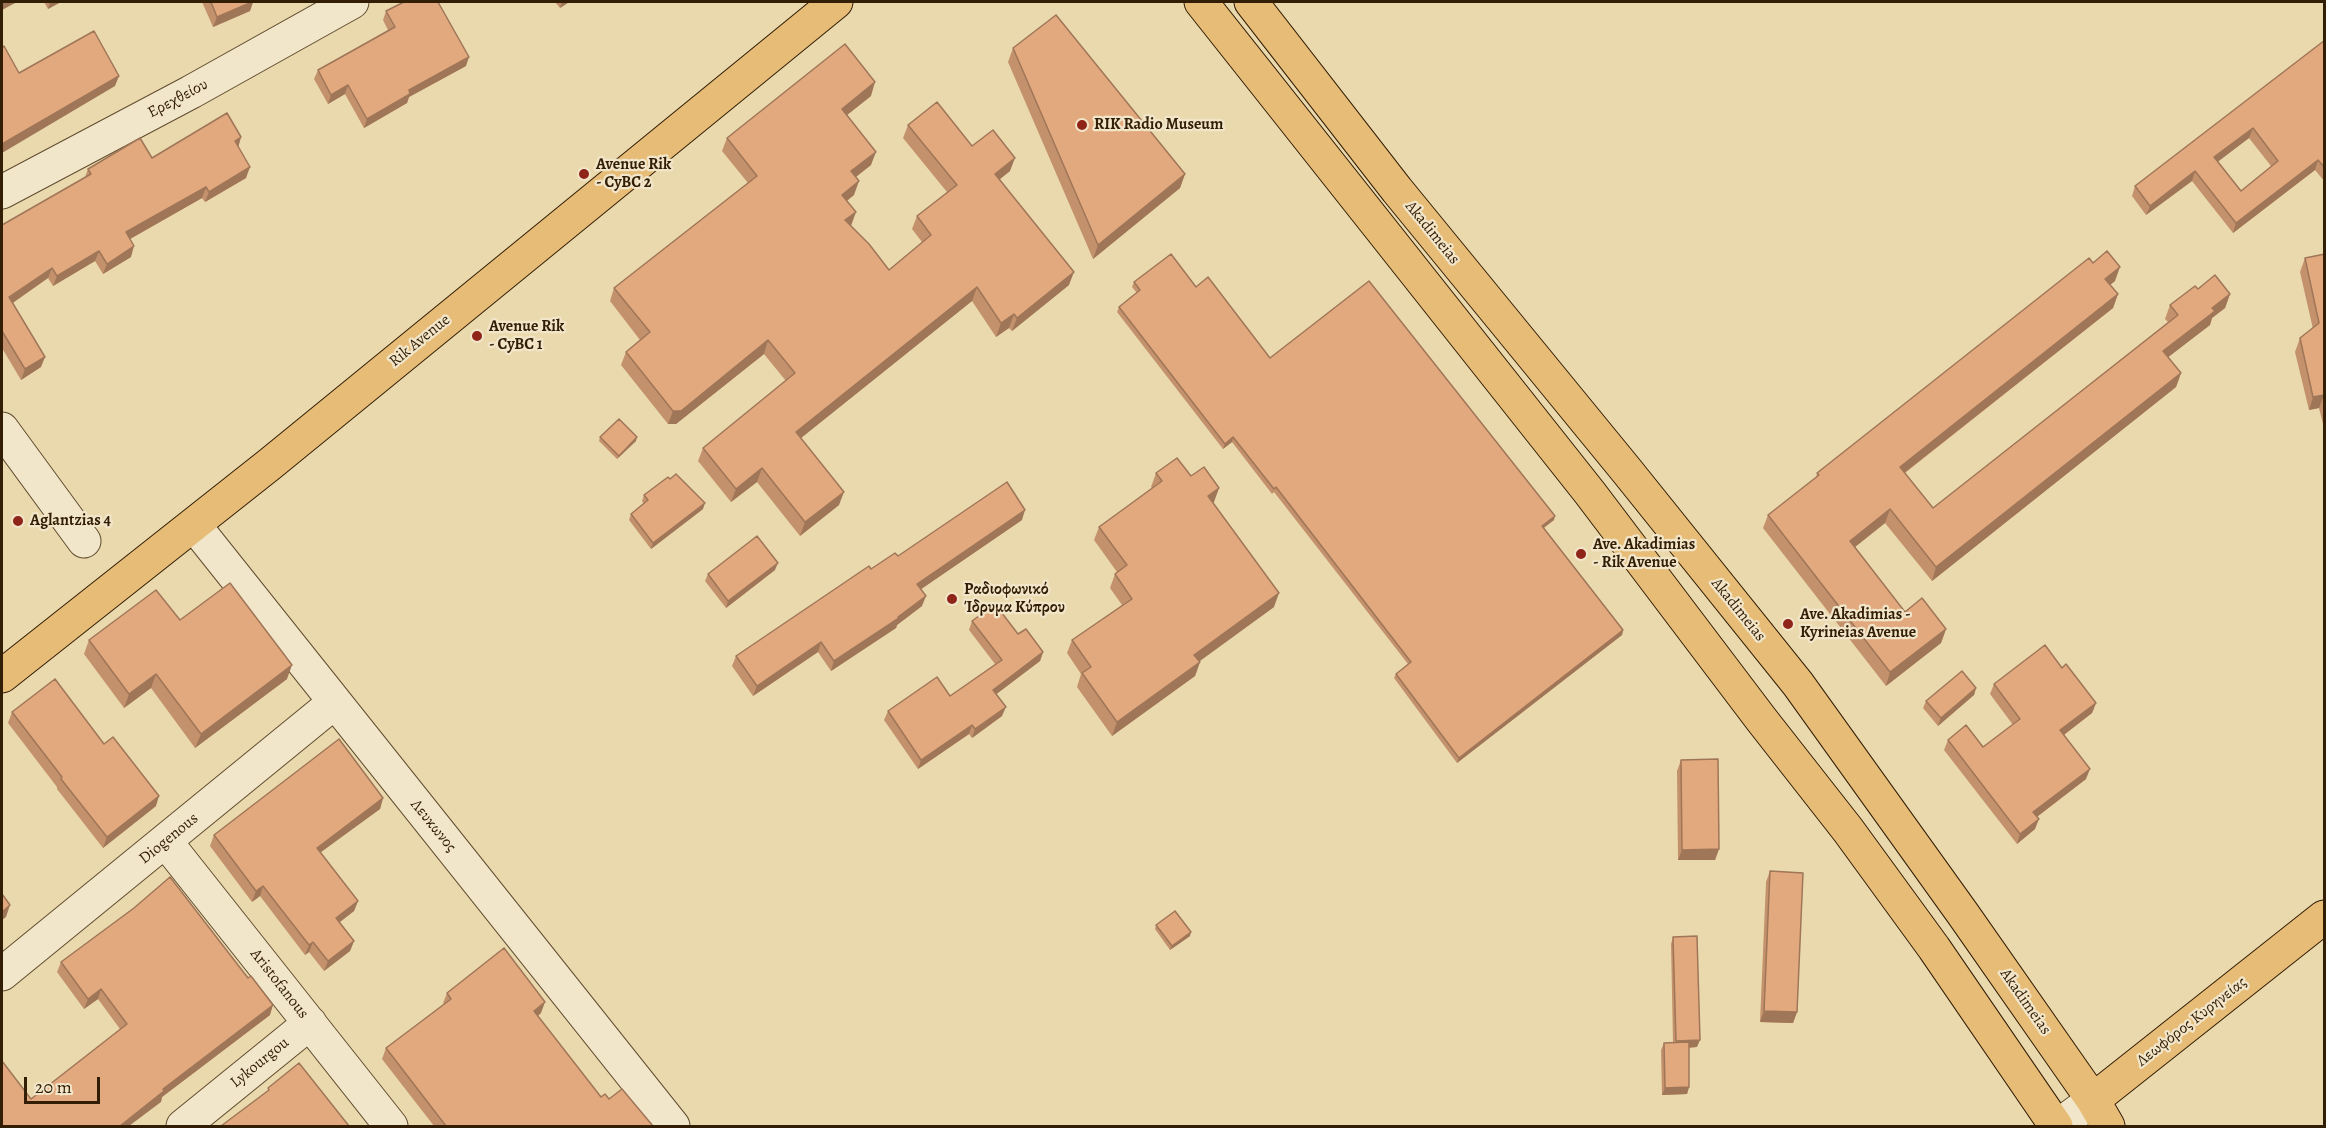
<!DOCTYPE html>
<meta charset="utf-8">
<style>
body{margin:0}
#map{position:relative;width:2326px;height:1128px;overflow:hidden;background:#ebd9ae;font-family:Alegreya,serif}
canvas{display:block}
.frame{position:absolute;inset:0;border:3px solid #321d05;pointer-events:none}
.scale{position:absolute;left:24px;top:1077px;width:76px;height:27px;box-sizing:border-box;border:3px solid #321d05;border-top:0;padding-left:8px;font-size:18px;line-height:21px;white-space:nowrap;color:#321d05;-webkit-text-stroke:4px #f2e6ca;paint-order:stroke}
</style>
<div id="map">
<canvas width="2326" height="1128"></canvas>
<div class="frame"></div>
<div class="scale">20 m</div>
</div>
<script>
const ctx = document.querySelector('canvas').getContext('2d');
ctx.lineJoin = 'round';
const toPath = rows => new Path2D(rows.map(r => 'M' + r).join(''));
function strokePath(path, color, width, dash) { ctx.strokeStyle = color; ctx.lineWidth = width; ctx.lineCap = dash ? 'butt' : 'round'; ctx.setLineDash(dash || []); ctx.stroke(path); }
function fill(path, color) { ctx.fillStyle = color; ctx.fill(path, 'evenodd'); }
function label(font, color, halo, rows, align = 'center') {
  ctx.font = font + ' Alegreya,serif'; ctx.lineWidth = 4.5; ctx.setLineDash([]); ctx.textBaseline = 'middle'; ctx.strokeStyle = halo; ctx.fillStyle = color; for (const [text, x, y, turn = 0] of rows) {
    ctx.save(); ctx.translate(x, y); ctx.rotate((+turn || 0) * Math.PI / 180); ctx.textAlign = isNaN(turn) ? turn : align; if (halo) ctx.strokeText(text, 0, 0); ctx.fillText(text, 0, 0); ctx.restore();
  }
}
const minor = toPath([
 [2,192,191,92,352,2],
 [2,429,84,541],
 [194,525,673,1126],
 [166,842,391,1126],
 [2,974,335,702],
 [183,1126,310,1023],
 [2058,1126,2093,1100]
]);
const major = toPath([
 [1201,2,1590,493,1761,719,1848,830,1934,948,2056,1126],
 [1251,2,1397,190,1627,471,1798,684,1963,914,2093,1100,2108,1126],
 [2,676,270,464,836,2],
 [2093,1100,2324,917]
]);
strokePath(minor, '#604c2f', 35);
strokePath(major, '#321d05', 35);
strokePath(minor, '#f2e6ca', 33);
strokePath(major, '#e6bc77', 33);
fill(toPath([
 [44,2,61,2,48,9],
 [202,2,253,2,250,11,213,27],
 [555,2,569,2,560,8],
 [386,11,466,66,409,97,407,103,364,128,345,94,328,104,314,79,318,70,388,30,383,20],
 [2325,40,2325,182,2315,170,2233,233,2192,181,2146,215,2132,196,2135,186],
 [2249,138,2271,166,2241,191,2218,161],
 [1013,48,1185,174,1180,188,1093,259,1008,62],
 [871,96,847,115,871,165,855,177,854,195,847,201,851,226,889,270,922,242,912,229,917,216,947,192,903,138,908,125,972,146,1010,171,1000,179,1069,285,1012,331,1009,328,996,337,972,301,801,438,839,505,800,536,757,482,731,502,698,461,703,448,786,381,764,354,676,424,668,424,621,365,626,352,640,340,610,301,614,288,748,183,722,151,727,138],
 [241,137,238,147,246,178,205,202,202,198,130,239,131,257,103,274,95,261,53,286,48,278,13,303,41,367,21,380,2,348,2,225,85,177,88,169,152,158],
 [2325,254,2325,432,2319,408,2309,410,2295,352,2300,338,2313,329,2300,272,2305,258],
 [2093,263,2115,281,2110,285,2118,294,2113,308,1905,473,1933,508,2168,322,2165,319,2170,305,2198,289,2230,294,2225,308,2212,318,2210,325,2168,357,2181,373,2176,387,1932,581,1885,523,1855,547,1905,612,1946,629,1941,643,1886,686,1763,528,1768,515,1816,478,1817,473],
 [1134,282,1196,287,1270,358,1554,520,1544,528,1623,630,1622,635,1457,763,1394,678,1396,674,1408,664,1274,492,1272,494,1232,442,1223,449,1117,312,1119,307,1137,293,1132,287],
 [600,437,636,441,617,459,599,441],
 [1156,473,1191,476,1219,488,1213,503,1274,607,1199,661,1200,662,1195,676,1112,736,1077,687,1081,674,1067,653,1072,640,1122,605,1110,588,1115,574,1117,572,1094,540,1099,527,1152,488,1151,487],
 [644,495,703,509,651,549,629,520,631,514,644,504,642,501],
 [1022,520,921,589,922,606,897,625,896,628,831,671,818,652,753,696,732,666,736,656,871,569,898,556],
 [775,570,726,608,705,581,708,574],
 [180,620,287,679,195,748,151,688,124,708,84,654,89,640],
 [972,621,1018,634,1043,652,1040,661,996,694,1002,716,972,738,969,734,918,769,884,720,888,711,950,696,995,664,969,630],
 [2062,668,2096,703,2092,713,2064,735,2086,779,2037,817,2035,829,2017,844,1944,750,1948,740,1983,747,2013,725,1990,694,1994,684],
 [1976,688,1974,695,1938,726,1923,708,1926,701],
 [12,712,104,744,156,806,103,848,57,789,57,787,8,723],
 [1681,760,1719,849,1715,860,1678,860,1677,771],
 [383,798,380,809,320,852,358,901,354,911,340,922,354,941,350,951,324,971,309,952,305,955,260,896,252,902,210,846,214,835],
 [1770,871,1797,1012,1793,1023,1760,1022,1766,882],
 [1156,925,1190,936,1170,950,1155,929],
 [1673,937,1697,1047,1689,1048,1689,1087,1687,1094,1662,1095,1661,1050,1664,1043,1673,1043,1671,944],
 [61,962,270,1015,162,1097,161,1102,31,1099,120,1029,98,999,84,1009,57,972],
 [447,993,541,1013,538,1016,601,1097,609,1099,653,1126,434,1126,382,1059,386,1048,444,1004,443,1003]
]), '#c3916c');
fill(toPath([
 [2,2,17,2,2,10],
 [50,2,61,2,48,9],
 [252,2,253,2,250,11,213,27,217,17],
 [562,2,569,2,560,8],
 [469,57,466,66,409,97,407,103,364,128,367,119,409,90],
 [119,76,115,86,2,153,2,144],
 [875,82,871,96,837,123,842,109],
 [348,85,345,94,328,104,331,95],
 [2253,128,2249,138,2211,167,2214,157],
 [241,137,238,148,235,141],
 [876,152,871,165,846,185,851,171],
 [1015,158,1010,171,990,187,995,174],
 [2318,160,2315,170,2233,233,2236,223],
 [250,167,246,178,205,202,209,192],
 [2195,171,2192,181,2146,215,2150,206],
 [1185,174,1180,188,1093,259,1098,245],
 [859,181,854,195,837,208,842,195],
 [206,187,202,198,123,243,126,232],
 [856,212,851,226,845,220],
 [134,246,131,257,103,274,107,264],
 [99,251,95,261,53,286,57,276],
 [2120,267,2115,281,2101,292,2105,279],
 [52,268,48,278,5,308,9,297],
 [1074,272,1069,285,1012,331,1017,318],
 [977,287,972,301,791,446,796,432],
 [2118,294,2113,308,1895,480,1900,467],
 [2230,294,2225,308,2212,318,2210,325,2158,365,2163,351,2212,308],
 [1014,314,1009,328,996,337,1001,323],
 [768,340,764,354,676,424,668,424,673,411],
 [45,357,41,367,21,380,25,369],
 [2181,373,2176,387,1932,581,1936,567],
 [2324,395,2319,408,2309,410,2313,397],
 [637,437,636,441,617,459,619,456],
 [1233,437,1232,442,1223,449,1225,444],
 [762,468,757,482,731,502,736,489],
 [1219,488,1214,502,1203,510,1208,496],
 [844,492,839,505,800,536,805,522],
 [705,503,703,509,651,549,653,543],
 [1890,509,1885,523,1845,555,1850,541],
 [1025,510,1022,520,914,594,917,584],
 [1555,516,1554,520,1540,530,1542,526],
 [778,563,775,570,726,608,728,601],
 [1279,593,1274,607,1189,669,1194,655],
 [926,596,922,606,897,625,896,628,831,671,834,661],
 [1946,629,1941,643,1886,686,1890,672],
 [1623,630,1622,635,1457,763,1459,758],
 [821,642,818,652,753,696,757,686],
 [1043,652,1040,661,990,699,993,690],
 [1200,662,1195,676,1112,736,1117,722],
 [292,665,287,679,195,748,201,734],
 [156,674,151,688,124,708,129,694],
 [1976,688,1974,695,1938,726,1941,718],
 [2096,703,2092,713,2057,740,2060,730],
 [1006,707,1002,716,972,738,975,729],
 [972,725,969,734,918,769,921,760],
 [2090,769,2086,779,2030,822,2033,812],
 [159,796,156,806,103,848,107,837],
 [383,798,380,809,313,858,317,848],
 [2039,819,2035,829,2017,844,2020,834],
 [1719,849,1715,860,1678,860,1682,850],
 [263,886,260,896,252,902,256,891],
 [358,901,354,911,332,928,336,918],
 [10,905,6,917,2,920,2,912],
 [1191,932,1190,936,1170,950,1172,946],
 [354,941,350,951,324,971,328,961],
 [313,942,309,952,305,955,309,945],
 [101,989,98,999,84,1009,88,999],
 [545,1002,541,1013,530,1021,534,1011],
 [273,1005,270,1015,162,1097,161,1102,129,1126,120,1126,163,1089],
 [1764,1011,1797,1012,1793,1023,1760,1022],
 [1700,1040,1697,1047,1674,1048,1676,1041],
 [1689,1087,1687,1094,1662,1095,1665,1088]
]), '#9f7658');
const building = toPath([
 [211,2,252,2,217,17,211,2],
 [404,2,438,2,469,57,409,90,410,94,367,119,348,85,331,95,318,70,395,27,386,11,404,2],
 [1056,15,1185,174,1098,245,1013,48,1056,15],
 [94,31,119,76,2,144,2,48,4,46,19,73,94,31],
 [2325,40,2325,168,2318,160,2236,223,2195,171,2150,206,2135,186,2325,40],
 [2253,128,2278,161,2241,191,2214,157,2253,128],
 [845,44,875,82,842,109,876,152,851,171,859,181,842,195,856,212,845,220,869,244,889,270,931,235,917,216,957,185,908,125,937,102,972,146,993,130,1015,158,995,174,1074,272,1017,318,1014,314,1001,323,977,287,796,432,844,492,805,522,762,468,736,489,703,448,795,373,768,340,681,411,673,411,626,352,650,332,614,288,757,176,727,138,845,44],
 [227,113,241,137,235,141,250,167,209,192,206,187,126,232,134,246,107,264,99,251,57,276,52,268,9,297,45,357,25,369,2,331,2,225,91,174,88,169,140,138,152,158,227,113],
 [2107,251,2120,267,2105,279,2118,294,1900,467,1933,508,2178,315,2170,305,2195,286,2198,289,2215,275,2230,294,2212,308,2215,311,2163,351,2181,373,1936,567,1890,509,1850,541,1905,612,1922,598,1946,629,1890,672,1768,515,1819,475,1817,473,2089,258,2093,263,2107,251],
 [1171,254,1196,287,1208,277,1270,358,1369,281,1555,516,1542,526,1623,630,1459,758,1396,674,1411,662,1276,487,1274,489,1233,437,1225,444,1119,307,1140,290,1134,282,1171,254],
 [2325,254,2325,399,2324,395,2313,397,2300,338,2319,323,2305,258,2325,254],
 [619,419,637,437,619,456,600,437,619,419],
 [1177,458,1191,476,1204,467,1219,488,1208,496,1279,593,1194,655,1200,662,1117,722,1082,673,1091,667,1072,640,1132,599,1115,574,1127,565,1099,527,1162,481,1156,473,1177,458],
 [676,474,705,503,653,543,631,514,648,500,644,495,668,477,670,479,676,474],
 [1007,482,1025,510,917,584,926,596,898,617,899,618,834,661,821,642,757,686,736,656,869,566,871,569,895,553,898,556,1007,482],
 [757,536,778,563,728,601,708,574,757,536],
 [230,583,292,665,201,734,156,674,129,694,89,640,156,590,180,620,230,583],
 [995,604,1018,634,1026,629,1043,652,993,690,1006,707,975,729,972,725,921,760,888,711,937,677,950,696,1002,660,972,621,995,604],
 [2045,645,2062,668,2066,664,2096,703,2060,730,2090,769,2033,812,2039,819,2020,834,1948,740,1966,725,1983,747,2020,719,1994,684,2045,645],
 [1962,671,1976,688,1941,718,1926,701,1962,671],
 [55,679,104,744,113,737,159,796,107,837,61,779,62,777,12,712,55,679],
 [339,739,383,798,317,848,358,901,336,918,354,941,328,961,313,942,309,945,263,886,256,891,214,835,339,739],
 [1718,759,1719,849,1682,850,1681,760,1718,759],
 [1770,871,1803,873,1797,1012,1764,1011,1770,871],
 [170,877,248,978,251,976,273,1005,163,1089,164,1091,120,1126,2,1126,2,1061,31,1099,127,1024,101,989,88,999,61,962,134,908,170,877],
 [2,894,10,905,2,912,2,894],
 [1175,911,1191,932,1172,946,1156,925,1175,911],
 [1697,936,1700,1040,1676,1041,1673,937,1697,936],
 [504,948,545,1002,534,1011,601,1097,605,1094,609,1099,622,1089,653,1126,446,1126,386,1048,451,999,447,993,504,948],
 [1689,1042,1689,1087,1665,1088,1664,1043,1689,1042],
 [299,1063,349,1126,221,1126,269,1090,268,1088,299,1063]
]);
fill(building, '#e3a97e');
strokePath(building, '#9f7658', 1.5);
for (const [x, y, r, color] of [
 [1082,125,6,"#8f2418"],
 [584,174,6,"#8f2418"],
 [477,336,6,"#8f2418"],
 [18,521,6,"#8f2418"],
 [1581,554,6,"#8f2418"],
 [952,599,6,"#8f2418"],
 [1788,624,6,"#8f2418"]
]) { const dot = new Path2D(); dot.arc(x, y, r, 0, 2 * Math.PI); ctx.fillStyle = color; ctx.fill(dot); strokePath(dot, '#f2e6ca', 2); }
label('16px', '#321d05', '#f2e6ca', [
 ["Ερεχθείου",178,99,-28],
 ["Akadimeias",1432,233,51],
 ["Rik Avenue",420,341,-39],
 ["Akadimeias",1738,610,51],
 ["Λευκωνος",433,826,51],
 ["Diogenous",169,839,-39],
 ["Aristofanous",279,984,52],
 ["Akadimeias",2025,1002,55],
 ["Λεωφόρος Κυρηνείας",2192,1022,-38],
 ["Lykourgou",260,1063,-39]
]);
label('bold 16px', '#321d05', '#f2e6ca', [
 ["RIK Radio Museum",1094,125],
 ["Avenue Rik",596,165],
 ["- CyBC 2",596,183],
 ["Avenue Rik",489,327],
 ["- CyBC 1",489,345],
 ["Aglantzias 4",30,521],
 ["Ave. Akadimias",1593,545],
 ["- Rik Avenue",1593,563],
 ["Ραδιοφωνικό",964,590],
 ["Ίδρυμα Κύπρου",964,608],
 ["Ave. Akadimias -",1800,615],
 ["Kyrineias Avenue",1800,633]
], 'left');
</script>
